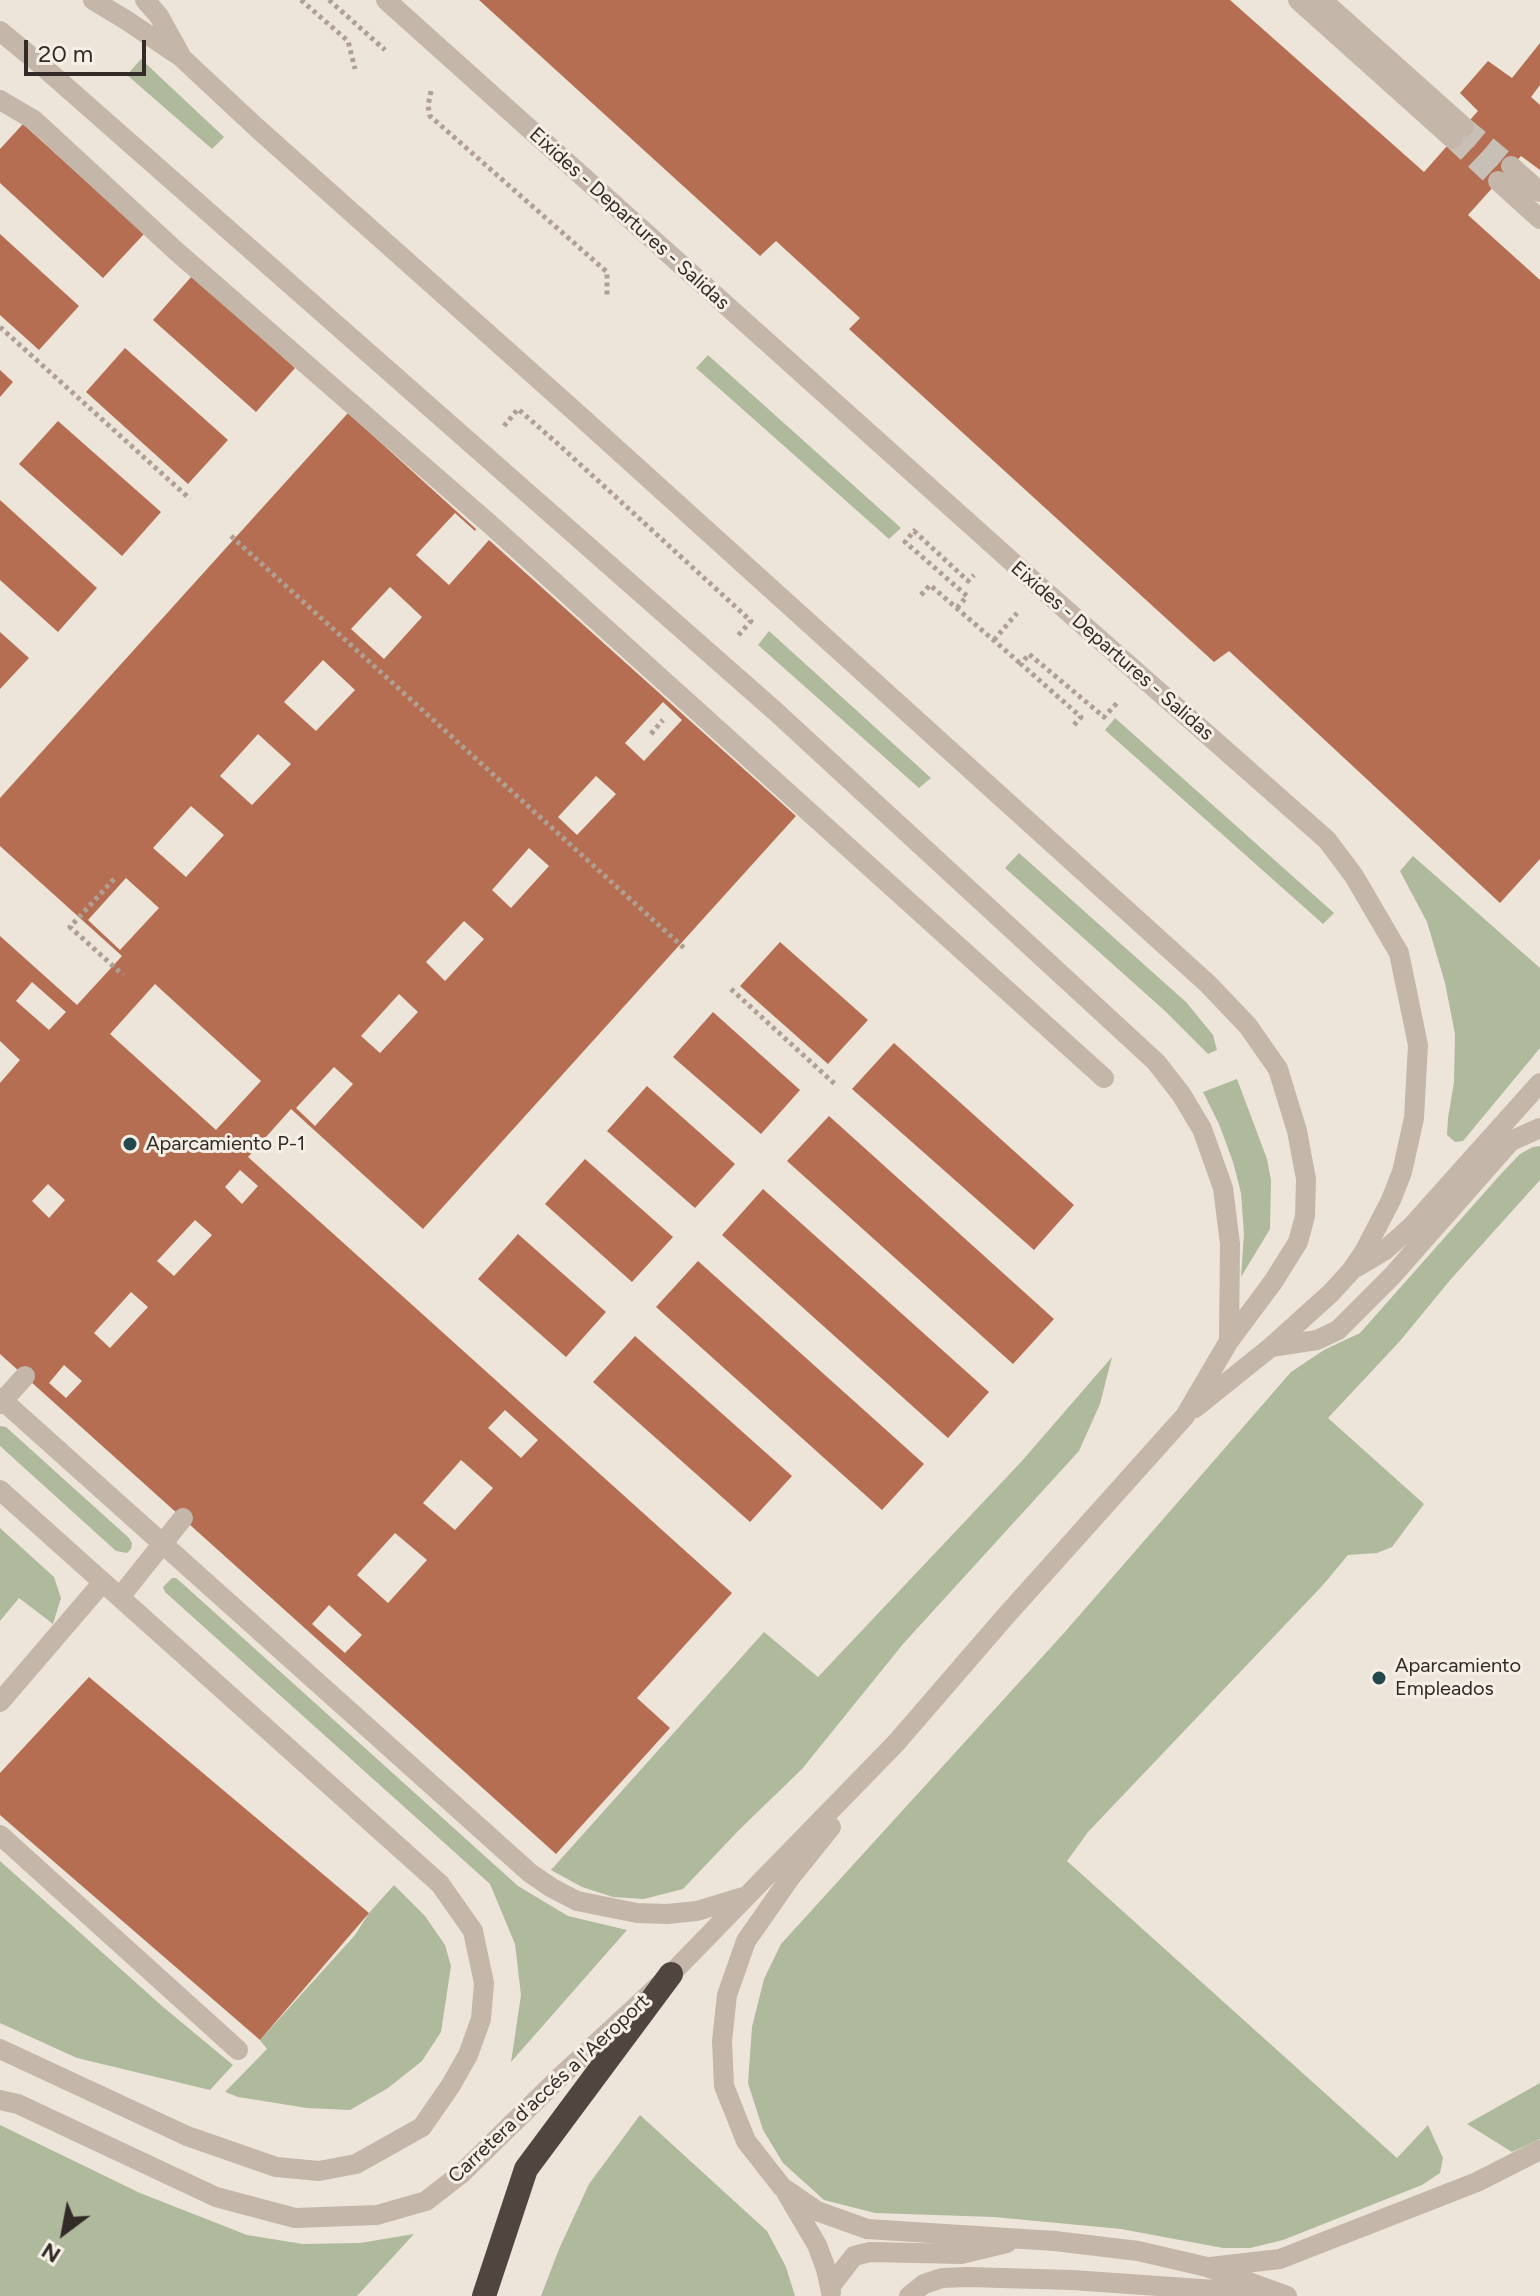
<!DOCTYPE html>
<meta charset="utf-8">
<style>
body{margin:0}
#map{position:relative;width:1540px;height:2296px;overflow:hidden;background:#ede5da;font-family:Figtree,sans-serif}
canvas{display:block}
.north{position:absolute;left:24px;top:2192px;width:80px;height:80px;-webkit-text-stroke:6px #f6efe6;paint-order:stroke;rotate:212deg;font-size:22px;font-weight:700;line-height:32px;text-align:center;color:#322b27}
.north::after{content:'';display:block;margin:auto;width:28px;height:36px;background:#322b27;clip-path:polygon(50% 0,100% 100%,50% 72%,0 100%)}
.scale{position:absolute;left:24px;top:40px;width:122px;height:36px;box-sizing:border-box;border:4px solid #322b27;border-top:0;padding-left:10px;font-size:24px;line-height:28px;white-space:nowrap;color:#322b27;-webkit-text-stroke:6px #f6efe6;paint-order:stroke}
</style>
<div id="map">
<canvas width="1540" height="2296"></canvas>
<div class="north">N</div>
<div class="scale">20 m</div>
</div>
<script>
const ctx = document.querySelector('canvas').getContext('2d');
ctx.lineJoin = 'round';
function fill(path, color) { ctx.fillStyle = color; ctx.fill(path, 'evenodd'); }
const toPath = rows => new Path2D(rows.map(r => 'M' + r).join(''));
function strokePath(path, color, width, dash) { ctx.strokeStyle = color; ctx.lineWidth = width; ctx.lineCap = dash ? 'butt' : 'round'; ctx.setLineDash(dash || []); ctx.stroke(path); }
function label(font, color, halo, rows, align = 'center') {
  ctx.font = font + ' Figtree,sans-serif'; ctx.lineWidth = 6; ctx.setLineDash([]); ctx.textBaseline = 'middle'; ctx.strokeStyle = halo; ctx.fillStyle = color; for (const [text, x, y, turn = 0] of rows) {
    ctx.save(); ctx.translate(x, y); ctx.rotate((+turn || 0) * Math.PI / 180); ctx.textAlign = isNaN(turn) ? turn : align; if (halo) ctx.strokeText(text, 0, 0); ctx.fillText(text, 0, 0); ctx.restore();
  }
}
fill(toPath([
 [141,59,224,137,212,149,127,75],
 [708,355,901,528,889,539,696,368],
 [769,631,931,778,919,788,758,645],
 [1115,718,1334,913,1323,924,1105,730],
 [1019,853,1186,1002,1213,1035,1217,1050,1208,1054,1164,1010,1005,868],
 [1413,856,1540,968,1540,1048,1463,1141,1455,1142,1447,1135,1448,1118,1454,1082,1455,1034,1445,983,1427,922,1400,871],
 [1237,1079,1267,1159,1271,1180,1270,1229,1241,1277,1244,1234,1241,1193,1233,1162,1219,1124,1203,1092],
 [1540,1146,1540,1180,1451,1279,1400,1341,1328,1418,1424,1504,1392,1547,1377,1553,1348,1555,1323,1585,1088,1832,1067,1861,1397,2158,1428,2125,1443,2158,1440,2173,1422,2185,1283,2240,1250,2248,1223,2248,1121,2229,994,2217,875,2213,824,2200,783,2163,763,2130,748,2083,752,2027,764,1979,781,1944,1064,1633,1291,1372,1324,1350,1360,1333,1500,1175,1520,1154,1533,1147],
 [1112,1357,1100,1404,1079,1451,903,1644,802,1769,739,1830,683,1889,644,1899,613,1897,582,1887,551,1870,764,1632,818,1677,1021,1462],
 [0,1426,6,1427,129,1538,132,1543,131,1549,127,1553,116,1551,0,1446],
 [0,1528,54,1577,61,1598,53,1624,19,1598,0,1621],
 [172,1578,176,1578,183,1584,518,1886,568,1916,627,1930,511,2062,521,1995,515,1944,490,1884,165,1592,163,1587],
 [0,1861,162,2006,233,2065,210,2090,77,2058,0,2023],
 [394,1885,425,1916,445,1945,451,1966,441,2032,422,2061,388,2088,350,2110,307,2108,238,2097,225,2092,267,2049,260,2040,355,1935,369,1913],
 [1540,2083,1540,2139,1512,2152,1467,2124],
 [640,2115,767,2231,786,2267,795,2296,541,2296,559,2249,589,2184],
 [0,2125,140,2193,247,2235,303,2244,360,2243,414,2234,357,2296,0,2296]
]), '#afba9d');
fill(toPath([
 [479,0,1230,0,1424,172,1478,111,1460,93,1488,61,1512,78,1540,43,1540,85,1531,97,1540,105,1540,170,1521,156,1468,215,1540,280,1540,859,1500,903,1229,651,1214,662,849,329,860,318,776,241,760,256],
 [23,124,144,234,103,278,0,183,0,149],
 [0,234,79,306,39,350,0,315],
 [192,276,295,368,256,412,153,320],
 [125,348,228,440,188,484,86,392],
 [0,370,13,382,0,397],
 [348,413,476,529,475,531,455,513,416,555,449,585,489,540,796,816,423,1229,291,1109,248,1157,732,1593,637,1698,670,1728,556,1854,0,1354,0,1083,20,1060,0,1041,0,936,77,1005,122,956,0,846,0,798],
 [390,587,422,617,384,659,351,629],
 [323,660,355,690,316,731,284,702],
 [663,702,682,720,644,761,625,743],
 [258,734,291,764,252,805,220,776],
 [596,776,616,794,577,835,558,817],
 [191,806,224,835,186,877,153,848],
 [529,848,549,866,511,908,492,890],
 [126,878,159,908,120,950,88,920],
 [464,921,484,939,445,981,426,962],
 [32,982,66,1012,49,1030,16,1001],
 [155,984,261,1081,216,1130,110,1034],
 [399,994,418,1012,380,1053,361,1036],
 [334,1067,353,1084,315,1126,296,1108],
 [240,1170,258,1186,242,1204,225,1187],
 [48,1184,65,1200,49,1218,32,1201],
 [195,1220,212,1235,174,1276,157,1261],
 [131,1292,148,1307,110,1348,94,1333],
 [64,1365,82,1381,66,1398,49,1383],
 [505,1410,538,1440,521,1458,488,1428],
 [461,1460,493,1488,455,1530,423,1503],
 [395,1533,427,1560,388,1603,357,1575],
 [329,1605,362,1635,345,1653,312,1624],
 [58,421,161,512,122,556,19,464],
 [0,500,97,588,58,632,0,580],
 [0,632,29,658,0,689],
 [780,942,868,1020,828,1064,740,986],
 [713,1012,800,1090,761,1134,673,1057],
 [894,1043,1074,1205,1034,1250,852,1089],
 [647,1086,735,1164,695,1208,607,1131],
 [829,1116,1054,1319,1013,1364,787,1161],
 [585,1159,673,1237,632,1282,545,1204],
 [763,1189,989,1392,948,1438,722,1235],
 [518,1234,606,1312,566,1357,478,1279],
 [698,1261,924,1464,882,1510,656,1307],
 [635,1336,792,1476,750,1522,593,1382],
 [89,1677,369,1913,260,2040,0,1815,0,1773]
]), '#b56e51');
strokePath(toPath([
 [1464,127,1511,166],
 [1453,139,1498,181]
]), '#c8c0b6', 20, [20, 10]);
strokePath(toPath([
 [301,0,348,41,355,69],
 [329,0,385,50],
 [431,91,428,106,430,116,607,272,607,295],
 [0,327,190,499],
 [504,426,518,409,558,444,751,621,736,638],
 [231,536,684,948],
 [921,595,930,585,1021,664],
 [957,608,967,596,905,542,914,531,968,581,974,575],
 [994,640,1017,613],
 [1074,725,1081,717,1021,664,1029,654,1104,717,1117,703],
 [651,734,663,720],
 [114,879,70,927,123,975],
 [731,989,836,1085]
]), '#afa093', 5, [4, 4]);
strokePath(toPath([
 [145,0,159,16,180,54],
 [386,0,1039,586,1327,840,1354,876,1399,953,1418,1045,1414,1118,1402,1172,1391,1200,1364,1252,1351,1271,1331,1293,1271,1347,1195,1408],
 [1298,0,1453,139],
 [1322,0,1464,127],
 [0,31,40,64,775,711,1156,1062,1181,1094,1202,1129,1223,1188,1230,1244,1229,1341],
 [0,100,34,120,176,251,492,526,1104,1078],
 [1511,166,1540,192],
 [1498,181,1540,219],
 [1357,1267,1384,1251,1412,1226,1540,1083],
 [1271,1347,1317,1340,1338,1330,1392,1276,1511,1141,1540,1128],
 [0,1398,530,1873,552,1888,577,1901,637,1913,667,1914,697,1911,743,1897],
 [0,1404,25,1376],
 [0,1490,440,1884,473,1931,484,1983,481,2019,468,2055,451,2085,422,2127,356,2164,319,2171,276,2167,187,2136,0,2049],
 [120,1597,183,1518],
 [0,1702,103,1582],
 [831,1827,790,1878,746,1941,727,1995,722,2041,724,2086,746,2141,782,2187,817,2211,867,2229,1055,2241,1138,2251,1207,2267,1287,2296],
 [0,1835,238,2050],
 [0,2100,18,2104,216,2197,295,2218,377,2215,426,2201,462,2173,561,2076,671,1974,896,1743,1004,1618,1185,1416,1229,1341,1273,1282,1298,1242,1305,1216,1306,1179,1297,1131,1278,1069,1248,1026,1208,984,580,416,257,128,181,57,126,20,93,0],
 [787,2194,817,2245,826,2269,831,2292],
 [1210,2267,1280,2259,1477,2182,1540,2150],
 [830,2287,854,2256,870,2252,961,2254,1007,2243],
 [909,2296,924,2284,942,2278,967,2277,1072,2280,1258,2293]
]), '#c4b6a8', 20);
strokePath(toPath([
 [484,2296,526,2169,671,1974]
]), '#51463f', 24);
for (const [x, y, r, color] of [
 [130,1144,8,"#23484d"],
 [1379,1678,8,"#23484d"]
]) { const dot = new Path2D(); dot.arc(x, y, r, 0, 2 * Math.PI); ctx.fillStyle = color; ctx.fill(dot); strokePath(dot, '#f6efe6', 3); }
label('20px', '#322b27', '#f6efe6', [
 ["Eixides - Departures - Salidas",629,219,42],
 ["Eixides - Departures - Salidas",1112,651,41],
 ["Carretera d'accés a l'Aeroport",549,2089,-43]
]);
label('20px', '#322b27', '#f6efe6', [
 ["Aparcamiento P-1",146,1144],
 ["Aparcamiento",1395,1666],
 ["Empleados",1395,1689]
], 'left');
</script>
